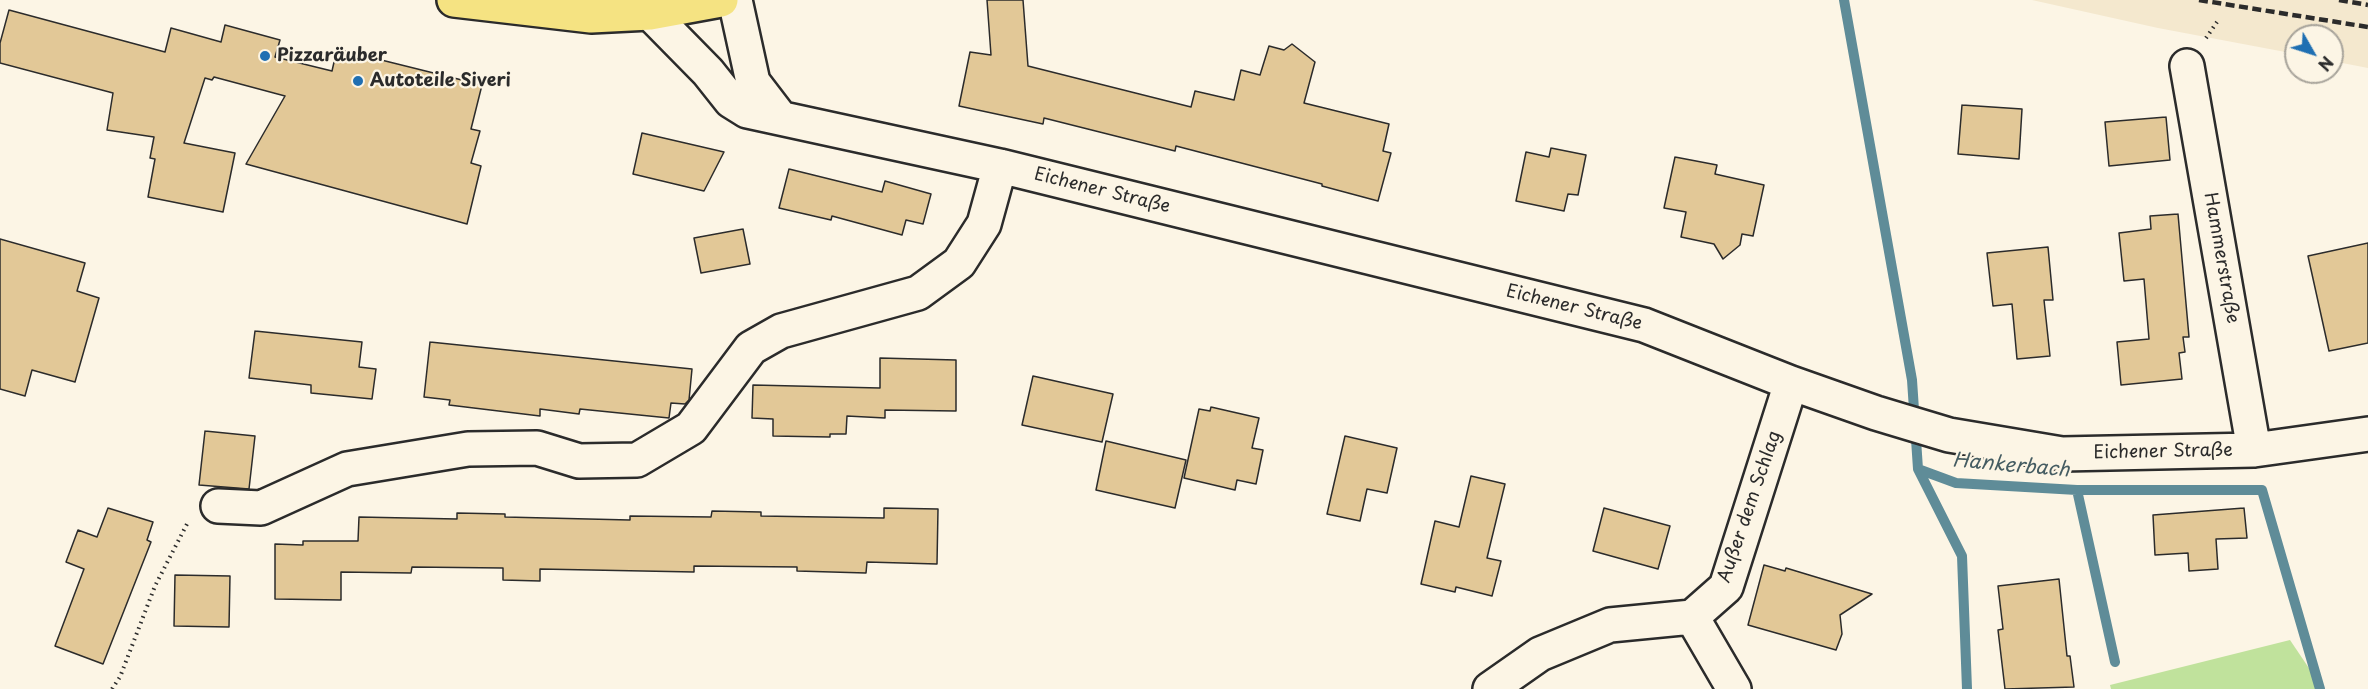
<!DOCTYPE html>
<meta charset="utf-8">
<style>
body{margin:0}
#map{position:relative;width:2368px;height:689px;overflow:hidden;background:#fcf5e5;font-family:"Playpen Sans",sans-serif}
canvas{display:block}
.north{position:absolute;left:2284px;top:24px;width:60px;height:60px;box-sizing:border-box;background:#fcf5e5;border:2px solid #a8a49b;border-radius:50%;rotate:129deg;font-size:16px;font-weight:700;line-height:24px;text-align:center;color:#2b2b2b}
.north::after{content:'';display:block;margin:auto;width:21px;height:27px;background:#1f6fb2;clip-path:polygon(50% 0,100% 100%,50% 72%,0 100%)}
</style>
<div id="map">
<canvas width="2368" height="689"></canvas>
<div class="north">N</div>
</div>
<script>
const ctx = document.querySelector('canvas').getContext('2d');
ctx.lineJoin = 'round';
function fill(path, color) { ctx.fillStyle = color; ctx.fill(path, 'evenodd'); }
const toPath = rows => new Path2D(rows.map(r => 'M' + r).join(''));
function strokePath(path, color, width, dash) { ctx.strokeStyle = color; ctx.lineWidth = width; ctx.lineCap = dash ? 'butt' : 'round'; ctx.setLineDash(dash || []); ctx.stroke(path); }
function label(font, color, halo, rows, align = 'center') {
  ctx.font = font + ' "Playpen Sans",sans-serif'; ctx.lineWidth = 4.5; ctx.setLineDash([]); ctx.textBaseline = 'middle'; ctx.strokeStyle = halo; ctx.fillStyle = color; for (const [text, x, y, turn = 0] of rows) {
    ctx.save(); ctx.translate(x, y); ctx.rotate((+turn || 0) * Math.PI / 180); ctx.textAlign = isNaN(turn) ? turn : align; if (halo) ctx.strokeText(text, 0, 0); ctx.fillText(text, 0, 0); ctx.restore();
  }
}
fill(toPath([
 [2032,0,2368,0,2368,68,2332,61,2332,36,2296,36,2296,54,2158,28]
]), '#f4e8ce');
fill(toPath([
 [2290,640,2323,689,2111,689,2110,685]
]), '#c0e29c');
strokePath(toPath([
 [1844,0,1912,380,1918,469,1956,483,2077,490,2262,490,2320,689],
 [1918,469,1962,556,1967,689],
 [2077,490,2115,662]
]), '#5f8c98', 10);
const building = toPath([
 [987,0,1023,0,1028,66,1191,107,1195,91,1234,100,1241,70,1260,75,1269,46,1284,50,1292,44,1315,62,1304,103,1389,124,1383,151,1391,153,1378,201,1322,186,1322,184,1176,146,1175,151,1044,118,1043,124,959,106,970,52,991,55,987,0],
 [9,10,165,52,171,28,221,42,225,25,280,40,275,57,332,71,337,49,482,85,471,129,480,131,471,163,481,166,467,224,246,164,285,96,214,77,212,80,205,78,184,143,235,153,223,212,148,197,155,159,150,158,154,137,107,130,113,93,0,63,0,43,9,10],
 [1962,105,2022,109,2019,159,1958,154,1962,105],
 [2166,117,2170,160,2109,166,2105,122,2166,117],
 [642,133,724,152,704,191,633,174,642,133],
 [1551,148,1586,155,1578,195,1568,194,1564,211,1516,201,1526,152,1549,157,1551,148],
 [1675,157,1717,165,1715,174,1764,185,1753,236,1742,234,1740,245,1723,259,1714,244,1681,237,1686,212,1664,208,1675,157],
 [789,169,882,192,885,181,931,194,923,224,906,220,902,235,832,216,831,220,779,208,789,169],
 [2178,214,2189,337,2183,337,2185,352,2179,353,2182,379,2121,385,2117,342,2149,339,2144,279,2124,281,2119,233,2151,229,2150,216,2178,214],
 [743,229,750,264,701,273,694,238,743,229],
 [0,239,85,263,77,291,99,298,75,382,32,370,25,396,0,389,0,239],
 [2368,243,2368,343,2329,351,2308,256,2368,243],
 [2048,247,2053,300,2044,300,2050,356,2017,359,2012,304,1993,306,1987,253,2048,247],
 [255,331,362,342,359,367,376,369,372,399,311,393,311,385,249,378,255,331],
 [430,342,692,369,689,400,685,404,671,403,669,418,580,409,579,414,540,409,540,416,449,405,450,400,424,397,430,342],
 [880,358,956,360,956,411,885,410,885,418,847,416,846,434,830,434,830,437,773,436,773,419,752,418,753,385,880,388,880,358],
 [1033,376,1113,394,1102,442,1022,425,1033,376],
 [1211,407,1259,418,1252,448,1263,450,1256,484,1237,480,1235,490,1184,478,1199,409,1210,411,1211,407],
 [205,431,255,436,249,489,199,485,205,431],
 [1345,436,1397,448,1387,493,1367,489,1360,521,1327,514,1345,436],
 [1106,441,1186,460,1175,508,1096,490,1106,441],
 [1471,476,1505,484,1487,558,1501,561,1492,596,1456,587,1455,592,1421,584,1435,521,1459,527,1471,476],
 [108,508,153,522,147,540,151,542,103,664,55,646,84,569,66,562,78,530,97,537,108,508],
 [884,508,938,509,937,564,867,562,866,573,797,571,797,567,694,566,694,572,540,569,540,581,503,580,503,568,412,567,411,573,341,572,341,600,275,599,275,544,303,545,303,541,358,541,359,517,457,519,457,513,505,514,505,517,630,520,630,516,711,517,712,511,761,512,761,516,884,518,884,508],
 [1604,508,1670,526,1658,569,1593,551,1604,508],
 [2244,508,2247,538,2216,539,2218,569,2189,571,2188,553,2155,555,2153,515,2244,508],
 [1764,565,1785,571,1786,568,1872,594,1840,615,1842,634,1836,650,1748,625,1764,565],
 [175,575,230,576,229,627,174,626,175,575],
 [2059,579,2067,656,2070,656,2074,687,2005,689,1998,630,2003,629,1998,586,2059,579]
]);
fill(building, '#e2c897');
strokePath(building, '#2b2b2b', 1.5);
const minor = toPath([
 [735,0,753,82,779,116],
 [650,13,708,72,731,101,747,111,1000,166,1644,325,1791,383,1876,413,1949,435,2062,454,2254,450,2368,434],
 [2187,66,2254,450],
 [218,506,261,508,347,469,468,449,537,448,579,461,637,460,691,428,751,348,781,331,918,293,959,263,984,224,1000,166],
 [1692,617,1734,689],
 [1490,689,1540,654,1610,625,1692,617,1726,587,1791,383]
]);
const major = toPath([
 [454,0,591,16,650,13,721,0]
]);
strokePath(minor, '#2b2b2b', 38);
strokePath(major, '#2b2b2b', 38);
strokePath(toPath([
 [2206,38,2217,22],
 [112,689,120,677,155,586,188,522]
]), '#2b2b2b', 4, [1.5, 4.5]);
strokePath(minor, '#fcf5e5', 33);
strokePath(major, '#f5e382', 33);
strokePath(toPath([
 [2199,0,2368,27],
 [2339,0,2368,5]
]), '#2b2b2b', 4.5, [9, 4.5]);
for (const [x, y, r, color] of [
 [265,56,6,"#1f6fb2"],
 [358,81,6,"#1f6fb2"]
]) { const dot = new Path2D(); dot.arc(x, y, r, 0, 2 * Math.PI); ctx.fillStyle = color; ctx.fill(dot); strokePath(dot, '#fcf5e5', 2); }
label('bold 18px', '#2b2b2b', '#fcf5e5', [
 ["Pizzaräuber",277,56],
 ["Autoteile Siveri",370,81]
], 'left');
label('18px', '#2b2b2b', '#fcf5e5', [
 ["Eichener Straße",1102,191,14],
 ["Hammerstraße",2221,258,80],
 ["Eichener Straße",1574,308,14],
 ["Eichener Straße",2163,452,-1],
 ["Außer dem Schlag",1750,507,-71]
]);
label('italic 20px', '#455c62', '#fcf5e5', [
 ["Hankerbach",2011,466,5]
]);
</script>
